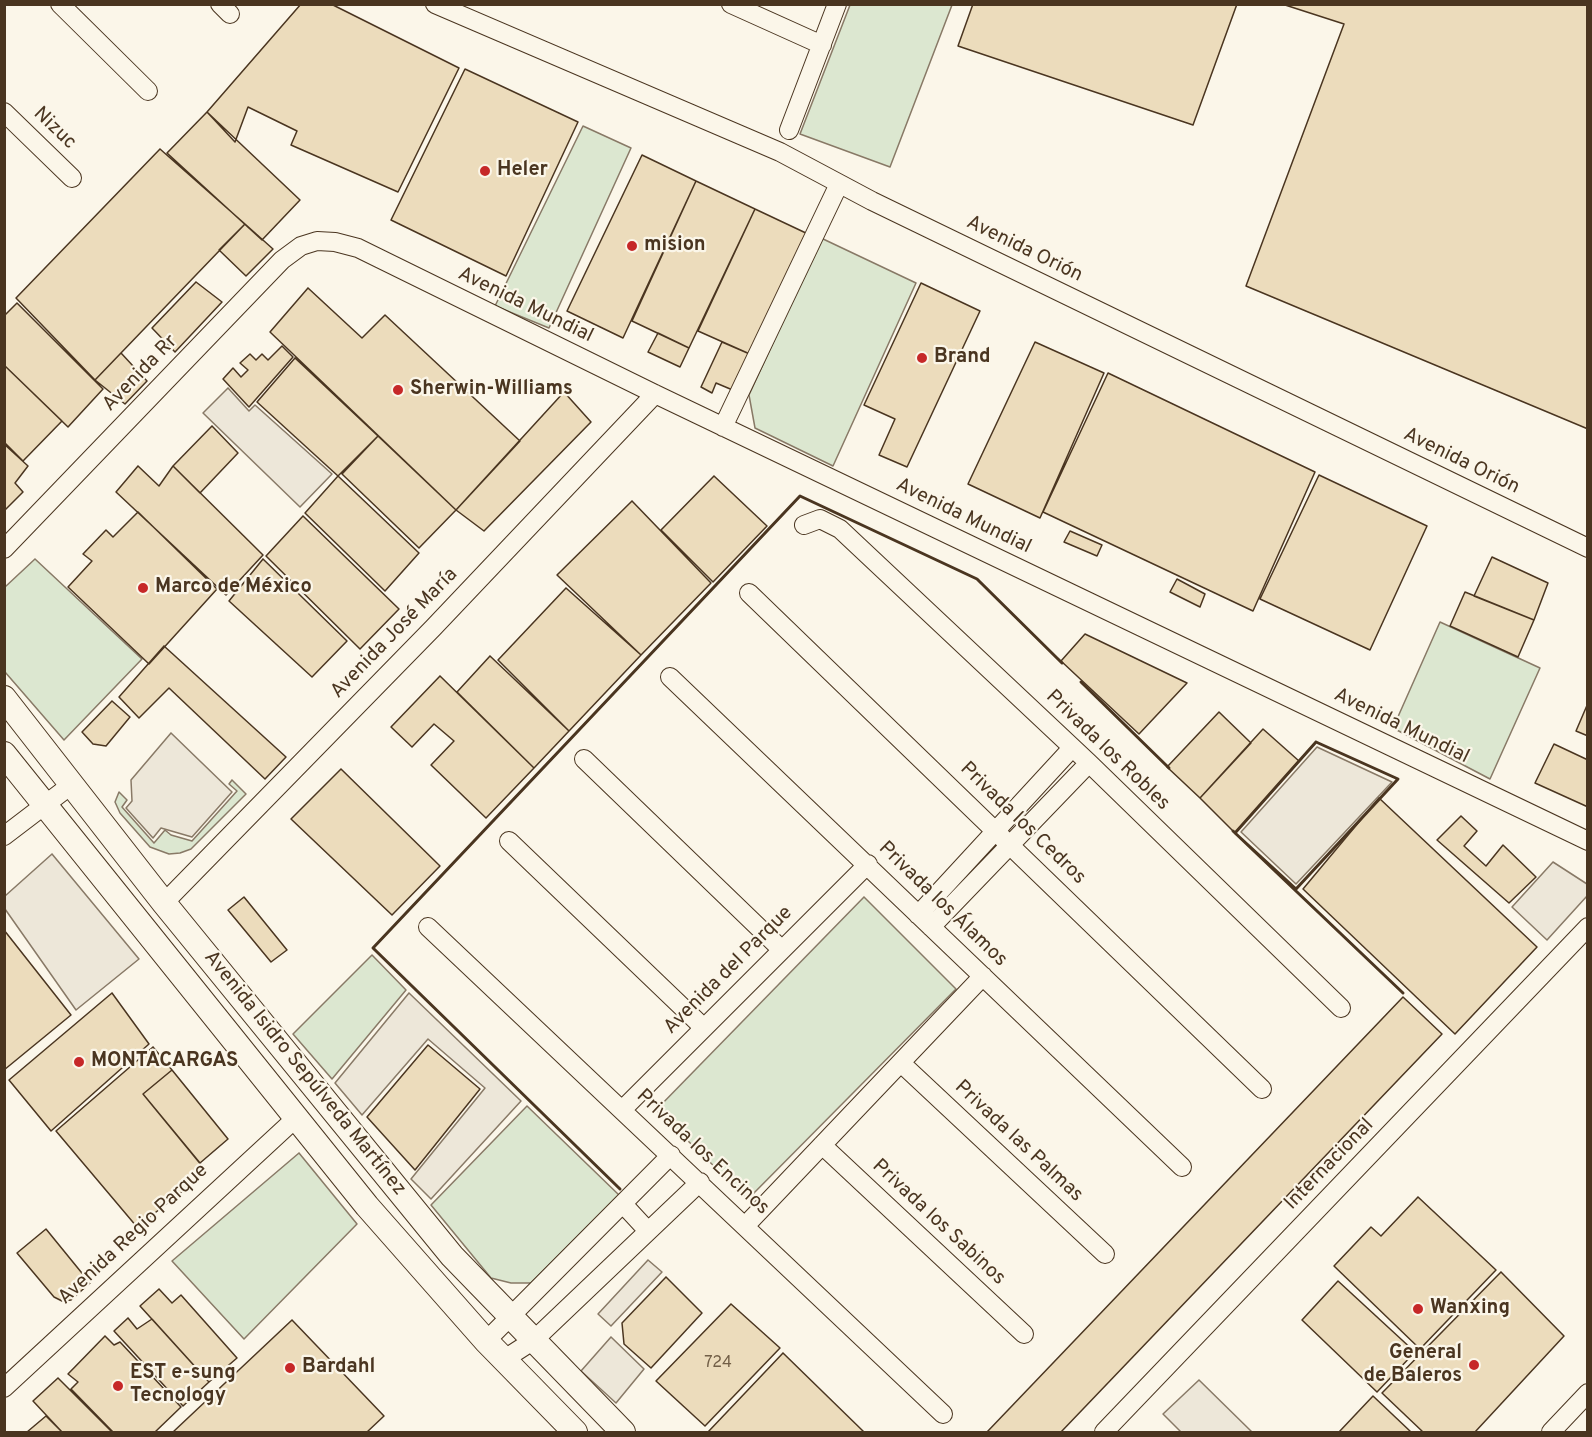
<!DOCTYPE html>
<meta charset="utf-8">
<style>
body{margin:0}
#map{position:relative;width:1592px;height:1437px;overflow:hidden;background:#fbf6e9;font-family:Overpass,sans-serif}
canvas{display:block}
.frame{position:absolute;inset:0;border:6px solid #4a3520;pointer-events:none}
</style>
<div id="map">
<canvas width="1592" height="1437"></canvas>
<div class="frame"></div>
</div>
<script>
const ctx = document.querySelector('canvas').getContext('2d');
ctx.lineJoin = 'round';
function fill(path, color) { ctx.fillStyle = color; ctx.fill(path, 'evenodd'); }
const toPath = rows => new Path2D(rows.map(r => 'M' + r).join(''));
function strokePath(path, color, width, dash) { ctx.strokeStyle = color; ctx.lineWidth = width; ctx.lineCap = dash ? 'butt' : 'round'; ctx.setLineDash(dash || []); ctx.stroke(path); }
function label(font, color, halo, rows, align = 'center') {
  ctx.font = font + ' Overpass,sans-serif'; ctx.lineWidth = 4.5; ctx.setLineDash([]); ctx.textBaseline = 'middle'; ctx.strokeStyle = halo; ctx.fillStyle = color; for (const [text, x, y, turn = 0] of rows) {
    ctx.save(); ctx.translate(x, y); ctx.rotate((+turn || 0) * Math.PI / 180); ctx.textAlign = isNaN(turn) ? turn : align; if (halo) ctx.strokeText(text, 0, 0); ctx.fillText(text, 0, 0); ctx.restore();
  }
}
const green = toPath([
 [850,5,952,5,890,167,800,134,850,5],
 [583,126,631,148,549,328,495,306,583,126],
 [821,238,916,283,833,466,755,428,749,395,821,238],
 [35,559,142,659,64,740,5,672,5,587,35,559],
 [1440,622,1540,668,1490,779,1393,728,1440,622],
 [232,780,246,794,191,849,180,853,169,854,150,847,120,813,115,802,119,792,127,800,122,807,154,843,165,830,171,835,192,841,237,791,229,784,232,780],
 [864,897,956,989,748,1199,656,1110,864,897],
 [372,955,406,990,332,1079,293,1034,372,955],
 [527,1106,619,1195,531,1283,511,1283,491,1278,431,1205,527,1106],
 [299,1153,357,1224,244,1339,172,1261,299,1153]
]);
fill(green, '#dce7d0');
strokePath(green, '#887966', 1.5);
const parking = toPath([
 [228,388,249,411,255,405,332,474,300,507,203,413,228,388],
 [171,733,232,792,192,837,161,828,153,838,126,808,132,801,131,780,171,733],
 [1317,747,1392,782,1296,884,1241,832,1317,747],
 [52,854,139,959,76,1010,5,909,5,896,52,854],
 [1553,862,1587,884,1587,896,1547,940,1512,907,1553,862],
 [409,993,521,1101,431,1199,411,1179,485,1088,428,1039,362,1115,335,1083,409,993],
 [648,1260,662,1272,611,1326,598,1314,648,1260],
 [611,1337,644,1369,616,1403,581,1371,611,1337],
 [1199,1380,1252,1432,1181,1432,1163,1414,1199,1380]
]);
fill(parking, '#ede7d9');
strokePath(parking, '#887966', 1.5);
const building = toPath([
 [301,4,331,4,459,68,398,192,291,145,297,131,248,107,235,142,207,112,301,4],
 [973,4,1237,4,1193,125,958,46,973,4],
 [1282,4,1588,4,1588,429,1246,286,1344,24,1282,4],
 [465,69,578,122,506,276,391,220,465,69],
 [207,112,300,200,262,240,167,153,207,112],
 [160,149,245,224,95,380,16,298,160,149],
 [642,155,696,181,623,338,567,311,642,155],
 [696,181,755,209,689,348,632,321,696,181],
 [755,209,808,234,752,355,698,331,755,209],
 [245,224,273,249,246,276,219,250,245,224],
 [196,282,222,302,175,352,152,328,196,282],
 [921,283,980,311,907,467,879,455,895,419,864,405,921,283],
 [308,288,362,338,385,315,520,441,456,510,270,332,308,288],
 [17,303,103,389,68,427,4,365,4,316,17,303],
 [658,333,689,348,680,367,648,352,658,333],
 [722,342,752,355,735,391,716,383,712,393,701,387,722,342],
 [1035,342,1104,373,1040,518,968,484,1035,342],
 [282,346,293,357,249,407,223,379,233,368,241,377,248,370,240,363,250,354,256,360,262,354,268,360,282,346],
 [121,353,147,381,125,404,95,380,121,353],
 [295,358,378,436,338,476,257,402,295,358],
 [4,365,62,421,23,461,4,442,4,365],
 [1108,373,1315,472,1253,611,1043,512,1108,373],
 [564,392,591,422,484,531,456,510,564,392],
 [212,426,238,453,200,493,173,466,212,426],
 [378,436,456,510,419,548,342,474,378,436],
 [4,444,28,466,15,483,23,492,4,511,4,444],
 [138,466,159,486,173,466,263,555,226,595,116,492,138,466],
 [1319,475,1427,526,1370,650,1260,599,1319,475],
 [338,476,419,553,385,591,305,513,338,476],
 [714,476,767,526,713,582,661,530,714,476],
 [632,501,711,583,641,655,557,575,632,501],
 [138,512,217,589,149,664,68,587,92,561,83,554,106,530,113,537,138,512],
 [303,516,399,609,360,649,266,556,303,516],
 [1070,531,1102,545,1097,556,1064,542,1070,531],
 [1492,557,1548,583,1534,620,1474,596,1492,557],
 [263,559,347,641,312,677,229,601,263,559],
 [1177,579,1205,594,1200,607,1170,592,1177,579],
 [566,588,641,655,569,731,498,660,566,588],
 [1465,592,1534,620,1518,657,1450,626,1465,592],
 [1085,634,1187,683,1139,734,1061,661,1085,634],
 [164,646,286,757,265,779,169,688,139,718,119,697,164,646],
 [490,656,569,731,534,768,457,692,490,656],
 [440,676,534,768,486,818,431,765,454,741,434,724,412,747,391,727,440,676],
 [112,701,130,717,106,746,93,744,82,732,112,701],
 [1588,703,1588,736,1576,731,1588,703],
 [1219,712,1251,743,1200,798,1167,767,1219,712],
 [1263,729,1299,761,1235,833,1200,798,1263,729],
 [1554,744,1588,760,1588,807,1535,783,1554,744],
 [341,769,440,866,392,915,291,819,341,769],
 [1379,798,1537,947,1455,1034,1303,889,1379,798],
 [1461,816,1477,831,1464,846,1486,866,1503,845,1536,877,1509,903,1437,840,1461,816],
 [244,897,287,950,271,962,228,910,244,897],
 [4,930,71,1015,4,1070,4,930],
 [112,993,149,1044,51,1131,9,1080,112,993],
 [1403,997,1442,1034,1061,1432,987,1432,1403,997],
 [428,1045,480,1089,415,1170,367,1117,428,1045],
 [153,1047,172,1070,143,1094,207,1172,137,1227,56,1131,153,1047],
 [172,1070,228,1139,200,1163,143,1094,172,1070],
 [1418,1197,1496,1270,1420,1349,1334,1266,1371,1227,1381,1236,1418,1197],
 [46,1229,90,1283,71,1300,62,1301,54,1297,17,1253,46,1229],
 [1501,1272,1564,1336,1475,1432,1423,1432,1382,1393,1501,1272],
 [666,1277,702,1313,651,1368,624,1344,622,1323,666,1277],
 [1338,1281,1415,1352,1377,1392,1302,1320,1338,1281],
 [159,1289,172,1303,181,1295,237,1358,209,1382,140,1306,159,1289],
 [731,1304,780,1348,705,1426,656,1381,731,1304],
 [128,1318,137,1329,152,1319,209,1382,183,1406,114,1331,128,1318],
 [292,1320,384,1416,367,1432,173,1432,292,1320],
 [105,1336,114,1345,120,1342,181,1407,155,1432,113,1432,71,1389,78,1382,68,1374,105,1336],
 [783,1353,864,1432,708,1432,783,1353],
 [58,1378,112,1432,62,1432,33,1401,58,1378],
 [1373,1396,1411,1432,1339,1432,1373,1396],
 [46,1416,62,1432,27,1432,46,1416]
]);
fill(building, '#ecdcbc');
strokePath(building, '#4a3520', 1.5);
const minor = toPath([
 [60,4,148,91],
 [220,4,230,14],
 [435,4,780,152,872,201,1588,548],
 [731,4,822,45],
 [4,112,72,178],
 [789,130,837,4],
 [723,427,839,184],
 [804,525,820,519,840,529,1089,763,1341,1008],
 [4,549,282,260,301,246,317,241,335,242,358,248,655,394,1588,841],
 [749,593,1262,1089],
 [670,677,1182,1167],
 [584,759,782,950],
 [4,836,71,785],
 [509,841,704,1028],
 [164,903,433,628,655,394],
 [918,915,1072,748],
 [428,927,943,1414],
 [931,927,1089,763],
 [901,1063,1105,1254],
 [622,1110,868,864],
 [822,1145,1024,1334],
 [623,1204,648,1231],
 [746,1225,983,976],
 [486,1341,671,1155],
 [503,1360,534,1340,700,1182],
 [4,1388,296,1118],
 [1104,1432,1588,927],
 [1551,1432,1588,1393]
]);
const major = toPath([
 [4,698,164,903,452,1256,623,1432],
 [4,754,367,1206,486,1341,575,1432]
]);
strokePath(minor, '#4a3520', 20);
strokePath(major, '#4a3520', 26);
strokePath(minor, '#fbf6e9', 18);
strokePath(major, '#fbf6e9', 24);
strokePath(toPath([
 [1081,682,1169,768],
 [1316,742,1398,779,1296,889,1235,833,1316,742],
 [1233,831,1403,993],
 [620,1189,373,948,800,496,977,579,1062,663]
]), '#4a3520', 3);
for (const [x, y, r, color] of [
 [485,171,6,"#c62828"],
 [632,246,6,"#c62828"],
 [922,358,6,"#c62828"],
 [398,390,6,"#c62828"],
 [143,588,6,"#c62828"],
 [79,1062,6,"#c62828"],
 [1418,1309,6,"#c62828"],
 [1474,1365,6,"#c62828"],
 [290,1368,6,"#c62828"],
 [118,1386,6,"#c62828"]
]) { const dot = new Path2D(); dot.arc(x, y, r, 0, 2 * Math.PI); ctx.fillStyle = color; ctx.fill(dot); strokePath(dot, '#fbf6e9', 2); }
label('16px', '#725f47', null, [
 ["724",718,1364]
]);
label('20px', '#4a3520', '#fbf6e9', [
 ["Nizuc",54,129,44],
 ["Avenida Orión",1024,250,26],
 ["Avenida Mundial",525,306,26],
 ["Avenida Rr",141,374,-46],
 ["Avenida Orión",1461,462,26],
 ["Avenida Mundial",963,517,26],
 ["Avenida José María",395,634,-46],
 ["Avenida Mundial",1401,727,26],
 ["Privada los Robles",1107,751,44],
 ["Privada los Cedros",1022,824,44],
 ["Privada los Álamos",942,905,44],
 ["Avenida del Parque",729,971,-45],
 ["Avenida Isidro Sepúlveda Martínez",304,1074,51],
 ["Privada las Palmas",1018,1142,43],
 ["Privada los Encinos",702,1153,43],
 ["Internacional",1330,1165,-46],
 ["Privada los Sabinos",938,1223,43],
 ["Avenida Regio Parque",134,1235,-43]
]);
label('bold 20px', '#4a3520', '#fbf6e9', [
 ["Heler",497,171],
 ["mision",644,246],
 ["Brand",934,358],
 ["Sherwin-Williams",410,390],
 ["Marco de México",155,588],
 ["MONTACARGAS",91,1062],
 ["Wanxing",1430,1309],
 ["General",1462,1354,"right"],
 ["de Baleros",1462,1377,"right"],
 ["Bardahl",302,1368],
 ["EST e-sung",130,1374],
 ["Tecnology",130,1397]
], 'left');
</script>
